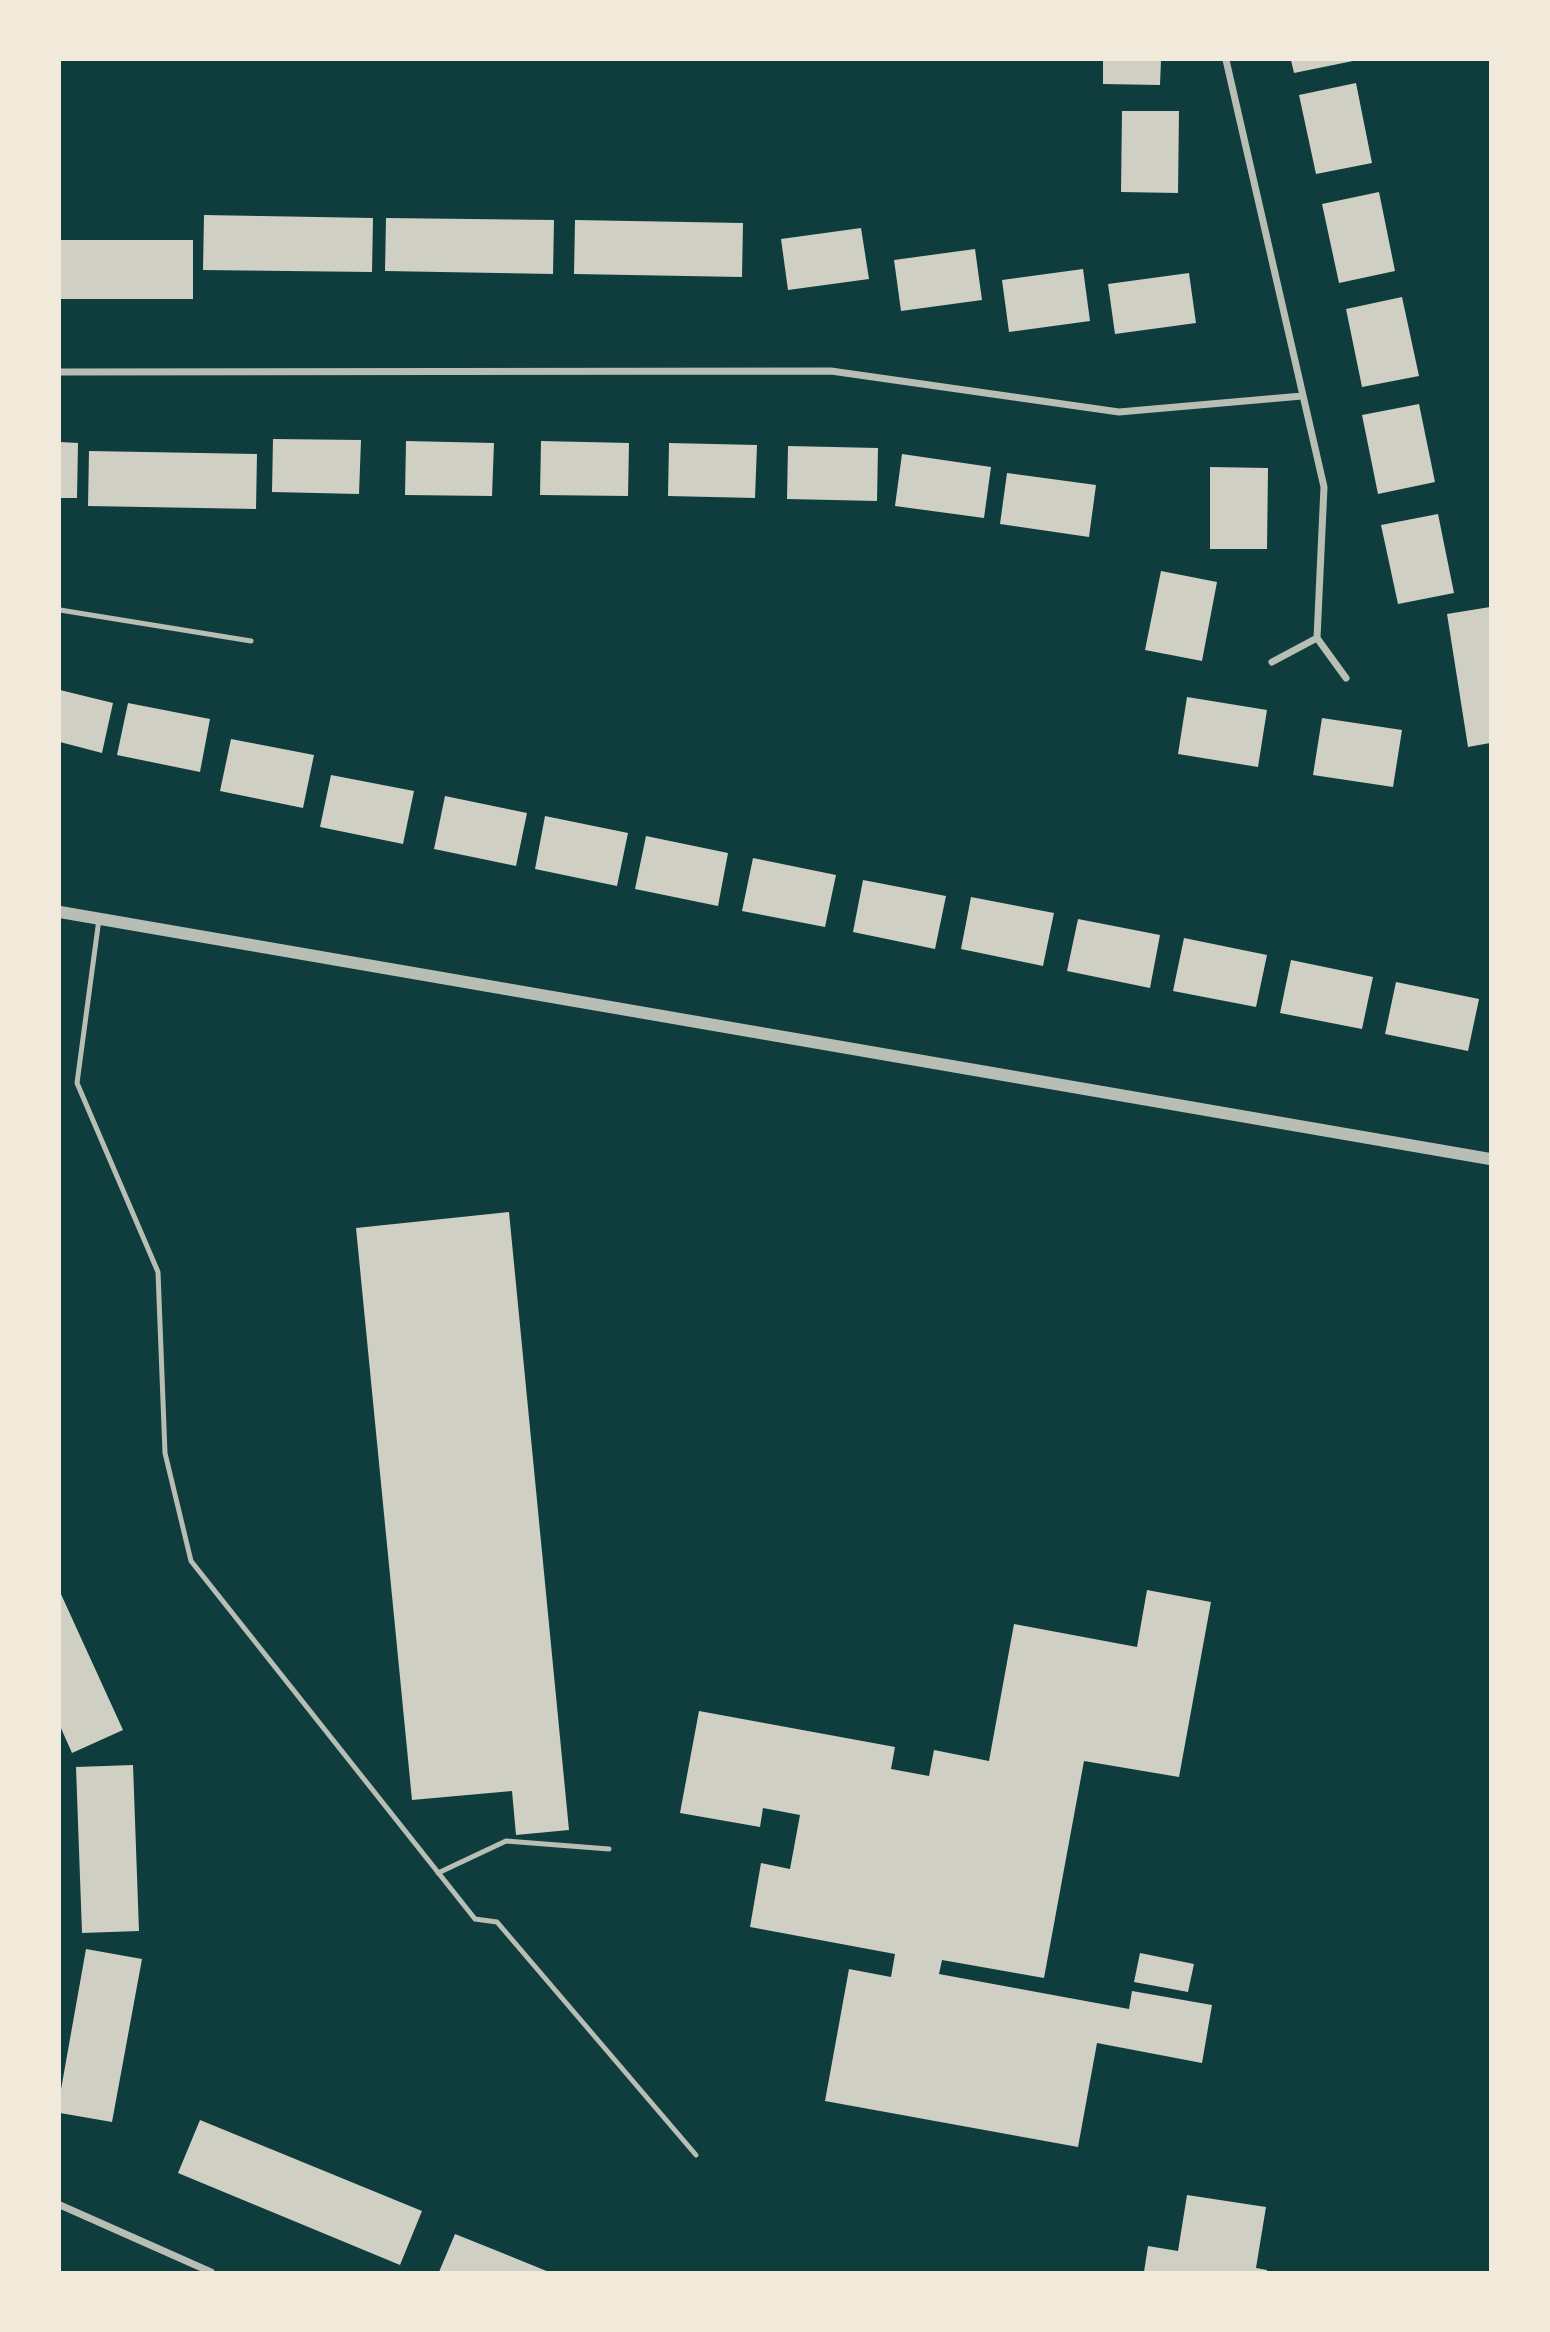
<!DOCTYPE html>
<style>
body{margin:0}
#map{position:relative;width:1550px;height:2332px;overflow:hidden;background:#0f3d3e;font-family:Commissioner,sans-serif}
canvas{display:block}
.frame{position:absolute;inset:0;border:61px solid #f1e9da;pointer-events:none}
</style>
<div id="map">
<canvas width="1550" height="2332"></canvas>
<div class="frame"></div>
</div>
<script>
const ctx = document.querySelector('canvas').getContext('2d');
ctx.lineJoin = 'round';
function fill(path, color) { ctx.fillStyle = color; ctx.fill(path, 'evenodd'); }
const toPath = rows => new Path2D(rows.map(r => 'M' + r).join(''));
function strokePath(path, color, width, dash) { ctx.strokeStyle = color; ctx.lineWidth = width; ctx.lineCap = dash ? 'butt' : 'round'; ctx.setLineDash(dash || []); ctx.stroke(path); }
fill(toPath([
 [1103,60,1161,60,1160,85,1103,84],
 [1291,60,1352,60,1353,61,1294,73],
 [1356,83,1372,163,1316,174,1299,95],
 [1122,111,1179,111,1178,193,1121,192],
 [1379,192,1395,271,1339,283,1322,204],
 [204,215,373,218,372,272,203,270],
 [386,218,554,220,553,274,385,271],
 [575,220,743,223,742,277,574,274],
 [861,228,869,279,788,290,781,239],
 [60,240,193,240,193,299,60,299],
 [975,249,982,300,901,311,894,260],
 [1083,269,1090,321,1009,332,1002,280],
 [1189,273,1196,323,1115,334,1108,284],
 [1402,297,1419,376,1362,387,1346,309],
 [1419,404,1435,482,1378,494,1362,415],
 [273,439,361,440,359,494,272,492],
 [406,441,494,443,492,496,405,495],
 [541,441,629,443,628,496,540,495],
 [60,442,78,443,77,498,60,498],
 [669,443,757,445,755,498,668,496],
 [788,446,878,448,877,501,787,499],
 [89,451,257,454,256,509,88,506],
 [902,454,991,467,984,518,895,506],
 [1210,467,1268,468,1267,549,1210,549],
 [1007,473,1096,485,1089,537,1000,524],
 [1438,514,1454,593,1398,604,1381,525],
 [1161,571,1217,582,1202,661,1145,650],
 [1490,607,1490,743,1468,747,1447,614],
 [60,690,113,703,102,753,60,742],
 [1187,697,1267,710,1258,767,1178,754],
 [128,703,210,719,200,772,117,755],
 [1322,718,1402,730,1393,787,1313,775],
 [231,739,314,755,303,808,220,791],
 [331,775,414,791,403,844,320,827],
 [445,796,527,813,516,866,434,849],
 [545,816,628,833,617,886,535,869],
 [646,836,728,853,718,906,635,889],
 [753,858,836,875,825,927,742,911],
 [863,880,946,896,935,949,853,932],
 [971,897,1054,913,1043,966,961,949],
 [1078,919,1160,935,1150,988,1067,971],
 [1184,938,1267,955,1256,1007,1173,991],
 [1291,960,1373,977,1362,1029,1280,1013],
 [1396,982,1479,999,1468,1051,1385,1034],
 [509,1212,569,1830,516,1835,512,1791,412,1800,356,1228],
 [1147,1590,1211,1602,1179,1777,1084,1761,1044,1978,942,1960,939,1974,1129,2009,1132,1991,1212,2005,1202,2063,1097,2043,1078,2147,825,2101,849,1969,891,1977,895,1954,750,1927,761,1863,790,1869,800,1815,763,1808,760,1827,680,1813,699,1711,895,1747,891,1769,929,1776,934,1750,989,1761,1014,1624,1137,1647],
 [60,1592,123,1730,72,1753,60,1726],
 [133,1765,139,1931,82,1933,76,1767],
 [86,1949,142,1959,112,2122,60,2113,60,2095],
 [1140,1953,1194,1964,1188,1992,1134,1982],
 [200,2120,422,2211,400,2265,178,2173],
 [1187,2195,1266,2207,1256,2268,1267,2270,1267,2272,1144,2272,1148,2246,1178,2251],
 [455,2234,495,2250,549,2272,439,2272]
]), '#cfcfc3');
strokePath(toPath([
 [60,610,251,641],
 [99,919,77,1083,158,1272,165,1453,191,1561,475,1919,497,1922,696,2155],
 [438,1873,506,1841,609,1849]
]), '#b8beb3', 5);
strokePath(toPath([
 [1226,60,1324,487,1317,638],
 [60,372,831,371,1119,412,1302,396],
 [1272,662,1317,638,1346,678],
 [60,2205,211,2272]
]), '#b8beb3', 7);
strokePath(toPath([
 [60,912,1490,1159]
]), '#b8beb3', 12);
</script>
